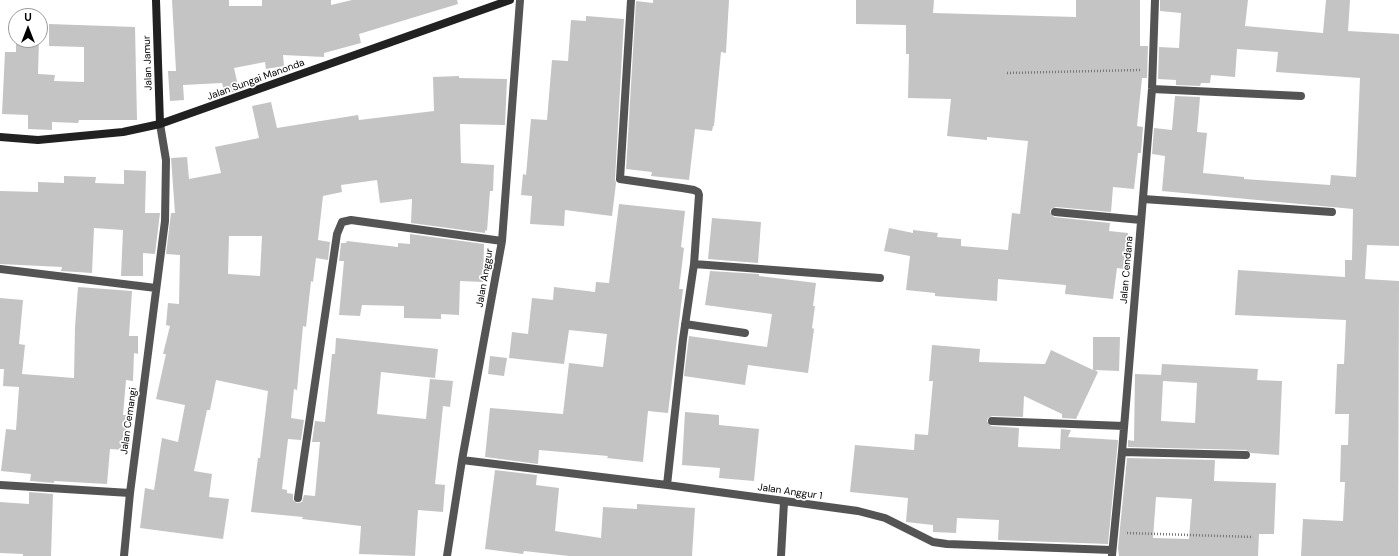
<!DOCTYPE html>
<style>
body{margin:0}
#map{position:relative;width:1399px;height:556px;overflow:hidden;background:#fff;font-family:"DM Sans",sans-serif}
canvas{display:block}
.north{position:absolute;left:8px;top:8px;width:40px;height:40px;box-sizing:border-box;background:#fff;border:1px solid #999;border-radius:50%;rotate:0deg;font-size:11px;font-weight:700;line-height:16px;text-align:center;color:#000}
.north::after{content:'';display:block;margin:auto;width:14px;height:18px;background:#000;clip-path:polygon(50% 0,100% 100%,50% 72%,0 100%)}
</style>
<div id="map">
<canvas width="1399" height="556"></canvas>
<div class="north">U</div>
</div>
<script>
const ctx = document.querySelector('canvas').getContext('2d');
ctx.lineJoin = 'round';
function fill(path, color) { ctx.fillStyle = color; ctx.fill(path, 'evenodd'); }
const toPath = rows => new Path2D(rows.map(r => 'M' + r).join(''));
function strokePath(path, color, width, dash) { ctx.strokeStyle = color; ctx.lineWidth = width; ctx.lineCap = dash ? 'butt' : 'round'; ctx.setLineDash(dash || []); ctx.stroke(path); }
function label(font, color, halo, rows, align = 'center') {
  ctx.font = font + ' "DM Sans",sans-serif'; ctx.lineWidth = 3.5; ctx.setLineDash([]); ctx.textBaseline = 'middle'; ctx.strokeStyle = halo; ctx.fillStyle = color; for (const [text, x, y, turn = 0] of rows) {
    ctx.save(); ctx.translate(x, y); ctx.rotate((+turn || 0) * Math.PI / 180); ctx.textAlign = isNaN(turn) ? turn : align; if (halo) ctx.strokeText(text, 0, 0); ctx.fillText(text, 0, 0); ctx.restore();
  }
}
fill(toPath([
 [172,0,229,0,229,6,262,6,262,0,331,0,331,5,352,0,457,0,458,4,359,34,361,43,324,53,324,57,283,55,284,66,266,69,265,62,234,68,239,90,234,92,225,94,222,83,183,85,184,100,170,101,168,71,176,71],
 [653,0,729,0,726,53,721,52,714,126,713,126,712,131,695,129,689,180,651,176,652,172,626,169,636,1,653,3],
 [856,0,934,0,933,13,1076,17,1076,0,1140,0,1140,46,1148,46,1147,78,1142,78,1137,126,1143,127,1141,153,1138,153,1134,189,1113,187,1111,212,1056,207,1051,209,1050,212,1054,217,1110,223,1109,231,1128,233,1124,269,1117,268,1113,299,1065,294,1066,285,998,279,997,301,935,296,935,293,906,290,910,256,884,251,889,228,913,233,913,230,938,233,937,237,961,239,961,246,1008,250,1012,213,1020,214,1028,141,987,137,987,140,947,136,951,99,908,98,909,54,906,54,906,25,856,24],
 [1160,0,1248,0,1245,26,1323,33,1326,0,1350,0,1348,31,1399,34,1399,246,1367,245,1365,279,1399,281,1398,556,1301,556,1303,519,1343,521,1345,482,1340,482,1341,445,1348,445,1349,414,1335,414,1337,364,1344,364,1346,320,1235,315,1238,270,1345,277,1345,260,1352,260,1353,209,1162,191,1165,156,1152,154,1154,128,1172,130,1175,96,1200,97,1197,132,1207,133,1203,173,1244,177,1244,179,1330,185,1331,175,1356,177,1360,78,1276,72,1278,52,1237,49,1235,77,1211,75,1210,83,1201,83,1200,86,1176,85,1176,80,1158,79,1159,47,1179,48,1181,13,1160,11],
 [586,16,624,19,615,179,616,183,612,216,565,210,564,226,530,224,532,196,521,195,523,174,526,175,531,119,547,120,552,60,568,61,571,20,586,21],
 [49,24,135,27,137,120,79,120,78,123,52,122,52,130,28,129,28,115,2,114,5,52,16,52,16,40,39,40,38,74,55,75,54,81,84,82,84,47,49,46],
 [459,76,459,78,507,79,505,125,460,124,461,163,494,165,493,191,490,191,487,231,485,230,485,233,411,223,412,199,380,203,377,180,341,185,342,192,323,196,318,240,330,242,328,260,316,258,313,282,311,281,306,327,303,326,297,390,294,389,291,418,304,420,301,440,288,439,282,489,287,490,287,493,293,494,293,500,297,503,302,502,304,495,315,496,320,442,312,442,315,421,325,422,332,354,335,354,336,338,438,349,435,378,381,372,377,414,426,419,430,379,453,381,450,407,443,406,435,484,445,485,443,512,418,510,415,556,359,554,361,526,302,519,303,517,251,512,258,458,260,458,268,391,216,380,210,410,207,410,194,471,212,474,209,497,229,499,223,539,140,528,145,488,154,490,162,438,178,442,185,405,156,399,166,354,163,354,170,326,166,325,168,303,179,304,180,255,166,254,171,213,175,213,171,158,187,157,189,179,221,173,215,147,259,138,252,106,271,102,277,128,358,115,359,120,434,111,433,77],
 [229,236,262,236,260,276,228,274],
 [124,170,146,171,145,213,160,213,155,254,143,253,143,276,121,276,123,230,94,228,92,273,61,271,62,267,0,264,0,191,38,192,38,182,64,183,64,176,96,177,95,183,124,184],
 [619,204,685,211,681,247,684,248,679,289,683,289,668,413,648,411,643,462,607,458,608,456,539,450,538,464,485,457,490,408,563,414,569,363,603,367,607,334,569,330,564,364,509,358,512,332,528,334,532,298,553,300,554,287,595,292,596,282,609,283],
 [712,218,761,222,758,263,708,259],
 [410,234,484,244,483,282,460,281,459,315,441,314,441,319,404,318,404,306,362,305,360,316,339,315,344,261,339,261,341,243,346,243,347,241,398,247,398,243,410,244],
 [710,271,759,274,759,276,816,283,813,306,815,306,812,328,814,329,808,373,748,365,745,385,684,376,689,336,767,347,772,314,705,305],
 [78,287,132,291,129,336,138,336,138,354,134,353,133,381,126,380,123,415,127,415,125,450,110,449,107,484,54,481,54,483,30,481,31,474,1,471,6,429,16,430,19,387,3,386,4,369,0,369,0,298,23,300,19,344,25,345,22,374,74,378,75,327],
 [1093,337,1120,337,1119,371,1095,370,1098,372,1076,419,1062,418,1062,414,1024,396,1023,417,992,416,988,418,987,421,991,426,1019,428,1018,447,1060,449,1061,429,1071,430,1068,437,1118,440,1108,544,998,540,999,520,957,518,956,533,933,532,933,525,906,522,908,498,850,492,855,445,914,450,915,434,928,435,933,381,929,381,932,345,980,349,979,362,1045,364,1051,350,1093,370],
 [490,356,507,358,504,376,488,374],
 [1162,364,1258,369,1257,380,1282,381,1279,455,1251,453,1246,450,1128,447,1128,440,1134,441,1135,374,1161,375],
 [1163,381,1197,383,1195,423,1161,421],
 [685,412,719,415,719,425,759,429,754,481,719,478,720,468,682,465],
 [1127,458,1215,460,1214,481,1276,483,1274,534,1259,534,1258,556,1119,556,1118,548],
 [1156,497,1192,499,1189,539,1153,538],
 [495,470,537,475,536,485,559,488,555,531,601,538,603,507,637,509,637,504,695,508,692,556,569,556,524,551,523,554,485,549],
 [29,492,53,494,51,556,23,556,23,554,0,553,0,502,29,504]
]), '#c4c4c4');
strokePath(toPath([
 [1007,73,1140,70],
 [1127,533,1253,537]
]), '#767676', 2.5, [1, 2]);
strokePath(toPath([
 [1143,199,1332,212]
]), '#545454', 8);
strokePath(toPath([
 [631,0,620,179,682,188,694,190,698,192,699,195,694,264,683,339,667,485],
 [1152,89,1301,96],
 [1055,212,1141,220],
 [694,264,880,278],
 [0,269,156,288],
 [685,324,745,333],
 [992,421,1124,426],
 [1122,452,1246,455],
 [462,460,667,485,858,511,885,518,933,542,947,544,1112,550],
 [0,485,130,493],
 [298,498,337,234,342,222,351,220,502,241],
 [1112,555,1122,452,1152,89,1155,0],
 [124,556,130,493,165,221,166,160,160,124],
 [447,556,462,460,502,241,520,0],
 [781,556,784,502]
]), '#545454', 8);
strokePath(toPath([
 [156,0,160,124],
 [0,137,38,140,123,132,160,124,510,0]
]), '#212121', 8);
label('10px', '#000', '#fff', [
 ["Jalan Jamur",148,63,-92],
 ["Jalan Sungai Manonda",256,80,-20],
 ["Jalan Cendana",1127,270,-85],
 ["Jalan Anggur",485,278,-80],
 ["Jalan Cemangi",129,421,-82],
 ["Jalan Anggur 1",790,492,8]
]);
</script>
